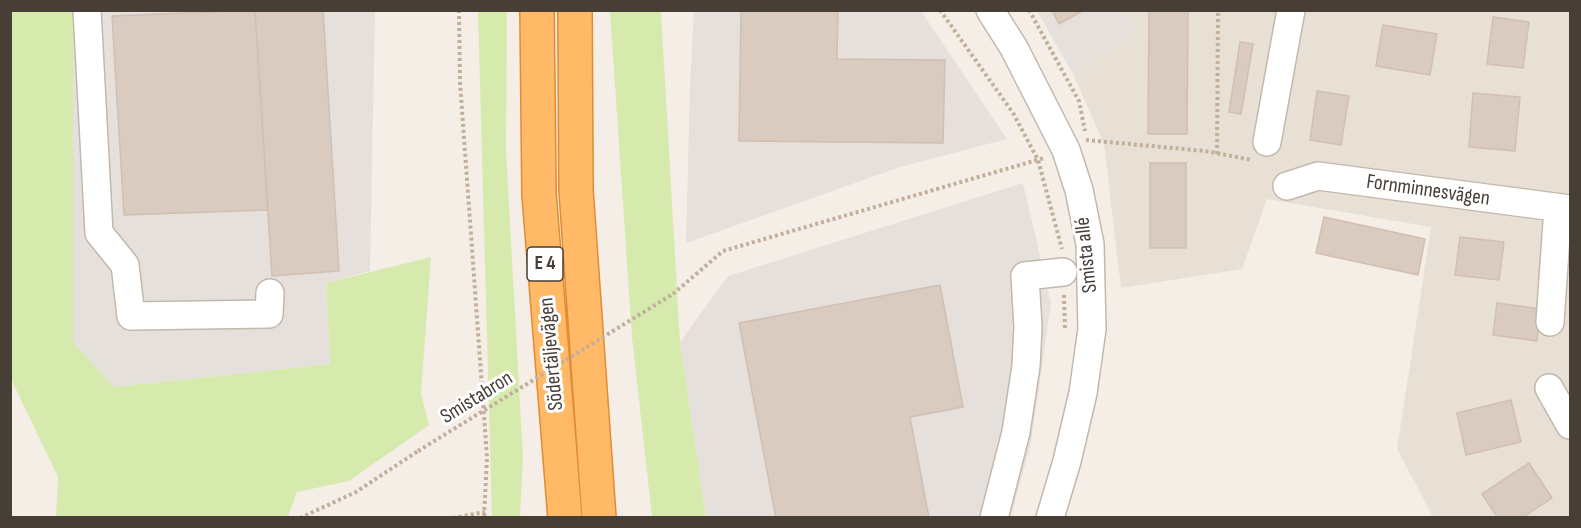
<!DOCTYPE html>
<meta charset="utf-8">
<style>
body{margin:0}
#map{position:relative;width:1581px;height:528px;overflow:hidden;background:#f4eee7;font-family:"Sofia Sans Condensed",sans-serif}
canvas{display:block}
.frame{position:absolute;inset:0;border:12px solid #473e36;pointer-events:none}
</style>
<div id="map">
<canvas width="1581" height="528"></canvas>
<div class="frame"></div>
</div>
<script>
const ctx = document.querySelector('canvas').getContext('2d');
ctx.lineJoin = 'round';
function fill(path, color) { ctx.fillStyle = color; ctx.fill(path, 'evenodd'); }
const toPath = rows => new Path2D(rows.map(r => 'M' + r).join(''));
function strokePath(path, color, width, dash) { ctx.strokeStyle = color; ctx.lineWidth = width; ctx.lineCap = dash ? 'butt' : 'round'; ctx.setLineDash(dash || []); ctx.stroke(path); }
function label(font, color, halo, rows, align = 'center') {
  ctx.font = font + ' "Sofia Sans Condensed",sans-serif'; ctx.lineWidth = 6; ctx.setLineDash([]); ctx.textBaseline = 'middle'; ctx.strokeStyle = halo; ctx.fillStyle = color; for (const [text, x, y, turn = 0] of rows) {
    ctx.save(); ctx.translate(x, y); ctx.rotate((+turn || 0) * Math.PI / 180); ctx.textAlign = isNaN(turn) ? turn : align; if (halo) ctx.strokeText(text, 0, 0); ctx.fillText(text, 0, 0); ctx.restore();
  }
}
fill(toPath([
 [1131,11,1570,11,1570,517,1433,517,1397,449,1431,227,1267,199,1242,269,1121,288,1104,144,1073,74,1134,36]
]), '#e8e0d5');
fill(toPath([
 [73,11,375,11,370,271,326,283,330,364,114,387,73,343],
 [694,11,921,11,1007,139,900,167,686,243,690,84],
 [1037,11,1131,11,1134,36,1073,74],
 [1023,183,1051,303,1031,443,1011,517,706,517,680,342,728,276]
]), '#e6e0dc');
fill(toPath([
 [11,10,73,11,73,342,114,387,330,364,326,283,431,257,421,394,429,425,349,481,297,492,288,517,56,517,58,477,11,379],
 [478,11,507,11,506,151,523,457,520,517,490,517,492,517],
 [610,11,661,11,680,342,706,517,652,517,632,337]
]), '#d7eaae');
const building = toPath([
 [255,10,323,10,339,271,272,276,255,10],
 [255,10,268,210,124,215,112,16,255,10],
 [741,10,838,10,837,59,945,60,943,143,739,141,741,10],
 [1052,10,1084,10,1059,24,1052,10],
 [1149,10,1188,10,1187,134,1148,134,1149,10],
 [1493,17,1529,22,1523,68,1487,64,1493,17],
 [1383,25,1437,34,1430,75,1376,66,1383,25],
 [1240,42,1253,44,1241,114,1229,112,1240,42],
 [1317,91,1349,96,1341,145,1310,140,1317,91],
 [1473,93,1520,97,1515,151,1469,147,1473,93],
 [1150,163,1186,163,1186,248,1150,248,1150,163],
 [1324,217,1425,239,1418,275,1316,253,1324,217],
 [1460,237,1504,242,1499,280,1455,275,1460,237],
 [940,285,963,407,910,417,929,518,776,518,739,323,940,285],
 [1497,303,1541,309,1537,341,1493,335,1497,303],
 [1511,400,1521,442,1466,455,1457,413,1511,400],
 [1529,463,1552,498,1522,518,1498,518,1482,494,1529,463]
]);
fill(building, '#d9cbbf');
strokePath(building, '#d1bfaf', 1.5);
const minor = toPath([
 [87,10,99,233,125,265,131,316,269,314,270,293],
 [990,10,1014,48,1066,150,1079,190,1090,244,1092,329,1083,393,1067,461,1050,518],
 [1267,142,1291,10],
 [1287,186,1318,176,1570,209],
 [1550,322,1558,208],
 [1549,388,1570,425],
 [994,518,1016,432,1026,366,1028,327,1025,276,1063,272]
]);
const highway = toPath([
 [537,10,539,194,565,518],
 [575,10,576,190,599,518]
]);
strokePath(minor, '#c3b8ac', 30);
strokePath(highway, '#e38b32', 36);
strokePath(toPath([
 [459,10,460,82,487,457,484,518],
 [940,10,1013,113,1038,160,1062,249],
 [1029,10,1079,101,1085,131],
 [1086,140,1205,151,1252,160],
 [1217,154,1218,10],
 [673,294,723,251,1044,158],
 [1064,295,1065,330],
 [300,518,356,492,418,451],
 [453,518,485,512]
]), '#c2af9a', 4, [3, 3]);
strokePath(minor, '#fff', 27);
strokePath(highway, '#ffb967', 33);
strokePath(toPath([
 [418,451,673,294]
]), '#c2af9a', 4, [3, 3]);
for (const [x, y, w] of [
 [545,264,36]
]) { const box = new Path2D(); box.roundRect(x - w / 2, y - 17, w, 34, 4.5); ctx.fillStyle = '#fff'; ctx.fill(box); strokePath(box, '#473e36', 1.5); }
label('bold 20px', '#473e36', null, [
 ["E 4",545,264]
]);
label('21px', '#473e36', '#fff', [
 ["Fornminnesvägen",1428,191,8],
 ["Smista allé",1087,255,-96],
 ["Södertäljevägen",552,354,-95],
 ["Smistabron",477,398,-32]
]);
</script>
